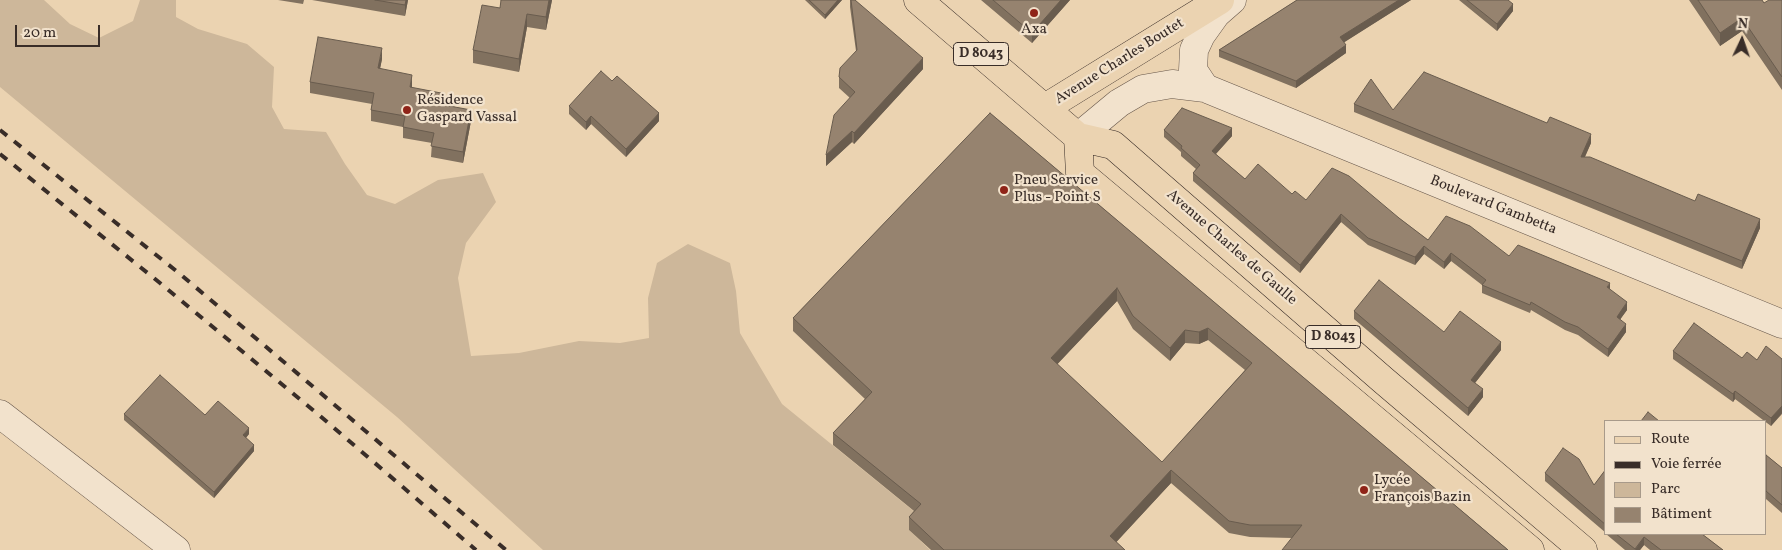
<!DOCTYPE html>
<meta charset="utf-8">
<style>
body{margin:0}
#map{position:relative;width:1782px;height:550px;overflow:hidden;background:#ebd3b1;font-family:Vollkorn,serif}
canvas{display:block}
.legend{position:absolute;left:1604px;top:420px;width:162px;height:115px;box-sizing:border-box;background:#f2e2cc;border:1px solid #a89a8a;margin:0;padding:6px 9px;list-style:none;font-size:15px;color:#392d28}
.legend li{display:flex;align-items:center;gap:10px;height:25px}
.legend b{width:25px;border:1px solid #a89a8a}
.north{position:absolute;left:1717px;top:15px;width:50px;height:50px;-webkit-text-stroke:4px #f2e2cc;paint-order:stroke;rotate:3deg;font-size:14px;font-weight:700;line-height:20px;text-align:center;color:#392d28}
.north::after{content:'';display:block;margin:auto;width:18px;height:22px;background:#392d28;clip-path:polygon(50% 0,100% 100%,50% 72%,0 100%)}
.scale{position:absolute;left:15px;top:25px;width:85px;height:22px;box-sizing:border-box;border:2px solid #392d28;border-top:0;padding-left:6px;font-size:15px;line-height:18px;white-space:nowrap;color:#392d28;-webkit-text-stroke:4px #f2e2cc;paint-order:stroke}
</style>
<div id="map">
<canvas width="1782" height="550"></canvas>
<ul class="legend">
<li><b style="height:6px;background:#ebd3b1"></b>Route</li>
<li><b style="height:6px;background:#392d28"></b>Voie ferrée</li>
<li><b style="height:14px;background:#cdb79a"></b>Parc</li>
<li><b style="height:14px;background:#96836f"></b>Bâtiment</li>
</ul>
<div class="north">N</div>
<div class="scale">20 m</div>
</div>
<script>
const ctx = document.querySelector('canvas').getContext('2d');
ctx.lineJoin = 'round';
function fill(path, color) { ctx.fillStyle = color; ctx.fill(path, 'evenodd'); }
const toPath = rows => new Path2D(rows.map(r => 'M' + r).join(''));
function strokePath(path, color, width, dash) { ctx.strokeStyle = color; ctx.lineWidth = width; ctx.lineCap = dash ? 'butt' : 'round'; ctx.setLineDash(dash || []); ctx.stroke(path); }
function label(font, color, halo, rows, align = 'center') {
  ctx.font = font + ' Vollkorn,serif'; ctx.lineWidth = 4.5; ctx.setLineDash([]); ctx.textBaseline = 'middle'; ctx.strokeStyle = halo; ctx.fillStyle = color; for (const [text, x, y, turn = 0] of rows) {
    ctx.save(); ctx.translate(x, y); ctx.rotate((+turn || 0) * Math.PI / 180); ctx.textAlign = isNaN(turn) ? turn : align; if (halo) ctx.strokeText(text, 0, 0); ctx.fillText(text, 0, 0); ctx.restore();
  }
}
fill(toPath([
 [0,0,44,0,70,24,99,38,133,21,140,0,176,0,176,17,198,29,247,44,274,67,272,107,284,129,326,132,345,164,367,195,395,204,438,180,483,173,496,202,466,243,458,278,471,356,519,353,579,341,620,343,649,338,648,298,657,263,688,244,730,263,736,291,740,333,782,404,916,513,909,530,930,550,543,550,397,417,0,87]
]), '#cdb79a');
const minor = toPath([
 [1205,88,1193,70,1194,50,1201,35,1216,14,1232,0],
 [1078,137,1119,103,1143,89,1172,84,1205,88,1782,324],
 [0,414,176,550]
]);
const major = toPath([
 [918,0,1078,137,1113,145,1383,380,1583,550],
 [1045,108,1220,0],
 [1078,137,1080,173,1530,550]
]);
strokePath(minor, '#66564a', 29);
strokePath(major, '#392d28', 29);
strokePath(minor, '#f2e2cc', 28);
strokePath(major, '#ebd3b1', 28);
strokePath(toPath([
 [0,130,180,274,506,550],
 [0,154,160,283,319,415,476,550]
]), '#392d28', 4, [9, 9]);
fill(toPath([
 [278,0,304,0,303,4],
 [312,0,408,0,405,16],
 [552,0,546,30,527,27,519,72,473,63,473,50,500,8],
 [805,0,842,0,825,19],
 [850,0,855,0,923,69,854,144,852,142,826,166,850,98,839,88,839,77,856,51,850,7],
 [981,0,1070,0,1032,43],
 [1297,0,1411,0,1344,42,1346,53,1296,88,1219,57,1219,50],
 [1459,0,1508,0,1513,11,1497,31],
 [1689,0,1762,0,1764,3,1782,0,1782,90,1742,31,1720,46],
 [382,59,380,68,412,86,412,88,471,121,463,163,431,157,432,143,403,138,403,127,371,121,371,110,372,104,310,93,310,82],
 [1354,104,1591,143,1585,157,1760,228,1742,269,1354,112],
 [569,106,659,121,626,157,591,124,586,130,569,114],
 [990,113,1508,550,1292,538,1250,537,1229,533,1171,483,1116,542,1125,550,931,550,909,530,909,517,914,511,833,445,833,433,865,399,793,331,793,318],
 [1117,301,1133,329,1170,361,1185,343,1199,344,1208,340,1245,370,1162,462,1057,364],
 [1164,130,1232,136,1216,154,1245,179,1292,194,1306,200,1399,218,1428,240,1509,256,1610,290,1627,310,1620,319,1626,332,1608,357,1578,335,1565,330,1531,310,1530,313,1482,293,1482,285,1451,261,1444,269,1424,254,1415,265,1368,245,1341,222,1300,273,1193,181,1193,173,1196,169,1181,156,1181,152,1164,137],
 [1354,311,1444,332,1501,350,1475,383,1483,397,1468,416,1354,319],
 [1673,351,1757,360,1782,359,1782,414,1771,426,1735,399,1733,402,1673,359],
 [124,414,249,434,246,438,254,451,214,498,124,420],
 [1766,455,1782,468,1782,513,1766,499],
 [1606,469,1606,533,1545,481,1545,473,1594,485],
 [1606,534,1702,534,1723,550,1650,550,1644,545,1640,550,1625,550]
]), '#81715f');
fill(toPath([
 [406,0,408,0,405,16,405,5],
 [549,0,552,0,546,30,546,17],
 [838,0,842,0,825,19,825,15],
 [1061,0,1070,0,1032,43,1032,33],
 [1399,0,1411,0,1340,45,1340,37],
 [1513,4,1513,11,1497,31,1497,24],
 [527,14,527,27,519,72,519,59],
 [1742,18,1742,31,1720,46,1720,33],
 [1346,45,1346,53,1296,88,1296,81],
 [382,48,382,59,378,79,378,68],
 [923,58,923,69,854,144,854,133],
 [412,75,412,86,410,98,410,87],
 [441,93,441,104,439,115,439,104],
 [471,110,471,121,463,163,463,152],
 [659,113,659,121,626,157,626,149],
 [591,116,591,124,586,130,586,122],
 [1232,128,1232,136,1212,158,1212,151],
 [852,131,852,142,826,166,826,155],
 [1591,134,1591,143,1581,165,1581,157],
 [1341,214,1341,222,1300,273,1300,265],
 [1760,219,1760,228,1742,269,1742,261],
 [1424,246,1424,254,1415,265,1415,257],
 [1451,253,1451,261,1444,269,1444,262],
 [1610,283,1610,290,1607,287],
 [1117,288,1117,301,1051,371,1051,358],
 [1627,302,1627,310,1617,324,1617,317],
 [1626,324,1626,332,1608,357,1608,349],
 [1208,328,1208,340,1199,344,1199,332],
 [1185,330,1185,343,1170,361,1170,348],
 [1501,342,1501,350,1471,388,1471,380],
 [1483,389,1483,397,1468,416,1468,408],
 [1735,391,1735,399,1733,402,1733,394],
 [1782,406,1782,413,1771,426,1771,418],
 [249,428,249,434,243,441,243,435],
 [254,445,254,451,214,498,214,492],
 [1171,470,1171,483,1110,549,1110,536],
 [1644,537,1644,545,1640,550,1635,550]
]), '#695c4e');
const building = toPath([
 [375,0,406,0,405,5,375,0],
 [501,0,549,0,546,17,527,14,519,59,473,50,482,5,500,8,501,0],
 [809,0,838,0,825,15,809,0],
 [851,0,855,0,923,58,854,133,852,131,826,155,834,115,855,92,839,77,840,68,857,50,851,0],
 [993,0,1061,0,1032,33,993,0],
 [1297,0,1399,0,1340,37,1346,45,1296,81,1219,50,1297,0],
 [1467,0,1508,0,1513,4,1497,24,1467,0],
 [1698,0,1762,0,1764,3,1769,0,1782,0,1782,77,1742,18,1720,33,1698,0],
 [318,37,382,48,378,68,412,75,410,87,441,93,439,104,471,110,463,152,431,146,434,133,403,127,405,116,371,110,374,93,310,82,318,37],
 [601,71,612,81,617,76,659,113,626,149,591,116,586,122,569,106,601,71],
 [1424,72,1547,123,1550,117,1591,134,1581,157,1590,157,1695,201,1698,194,1760,219,1742,261,1354,104,1371,79,1393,110,1424,72],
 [1182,108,1232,128,1212,151,1245,179,1258,164,1292,194,1295,191,1306,200,1332,168,1349,176,1399,218,1428,240,1446,216,1470,226,1509,256,1518,245,1610,283,1607,287,1627,302,1617,317,1626,324,1608,349,1578,327,1565,322,1531,302,1530,305,1482,285,1486,280,1451,253,1444,262,1424,246,1415,257,1368,238,1341,214,1300,265,1193,173,1200,165,1181,148,1182,146,1164,130,1182,108],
 [990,113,1508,550,1282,550,1302,525,1250,525,1229,521,1171,470,1110,536,1125,550,944,550,909,517,921,504,833,433,872,392,793,318,990,113],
 [1117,288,1133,316,1170,348,1185,330,1199,332,1208,328,1252,363,1162,462,1051,358,1117,288],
 [1379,280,1444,332,1460,311,1501,342,1471,380,1483,389,1468,408,1354,311,1379,280],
 [1694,323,1742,358,1747,352,1757,360,1766,346,1782,359,1782,406,1771,418,1735,391,1733,394,1673,351,1694,323],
 [160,375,205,415,218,401,249,428,243,435,254,445,214,492,124,414,160,375],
 [1648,412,1659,421,1641,421,1648,412],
 [1563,448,1579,459,1594,485,1606,469,1606,525,1545,473,1563,448],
 [1766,455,1782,468,1782,505,1766,491,1766,455],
 [1616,534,1702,534,1723,550,1661,550,1644,537,1635,549,1616,534]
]);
fill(building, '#96836f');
strokePath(building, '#695c4e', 1);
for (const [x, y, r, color] of [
 [1034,13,5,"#8f2418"],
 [407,110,5,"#8f2418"],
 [1004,190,5,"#8f2418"],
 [1364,490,5,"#8f2418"]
]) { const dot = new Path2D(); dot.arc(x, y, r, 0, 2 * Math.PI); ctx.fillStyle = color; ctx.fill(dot); strokePath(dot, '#f2e2cc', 2); }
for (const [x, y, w] of [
 [981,54,55],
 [1333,337,55]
]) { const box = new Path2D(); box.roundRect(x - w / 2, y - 11.5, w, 23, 4); ctx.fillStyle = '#f2e2cc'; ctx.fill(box); strokePath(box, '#392d28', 1); }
label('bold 14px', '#392d28', null, [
 ["D 8043",981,54],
 ["D 8043",1333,337]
]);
label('15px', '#392d28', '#f2e2cc', [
 ["Axa",1034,30,"center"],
 ["Résidence",417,101],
 ["Gaspard Vassal",417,118],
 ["Pneu Service",1014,181],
 ["Plus - Point S",1014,198],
 ["Lycée",1374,481],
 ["François Bazin",1374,498]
], 'left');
label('15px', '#392d28', '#f2e2cc', [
 ["Avenue Charles Boutet",1120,62,-32],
 ["Boulevard Gambetta",1493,206,22],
 ["Avenue Charles de Gaulle",1231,248,41]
]);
</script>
